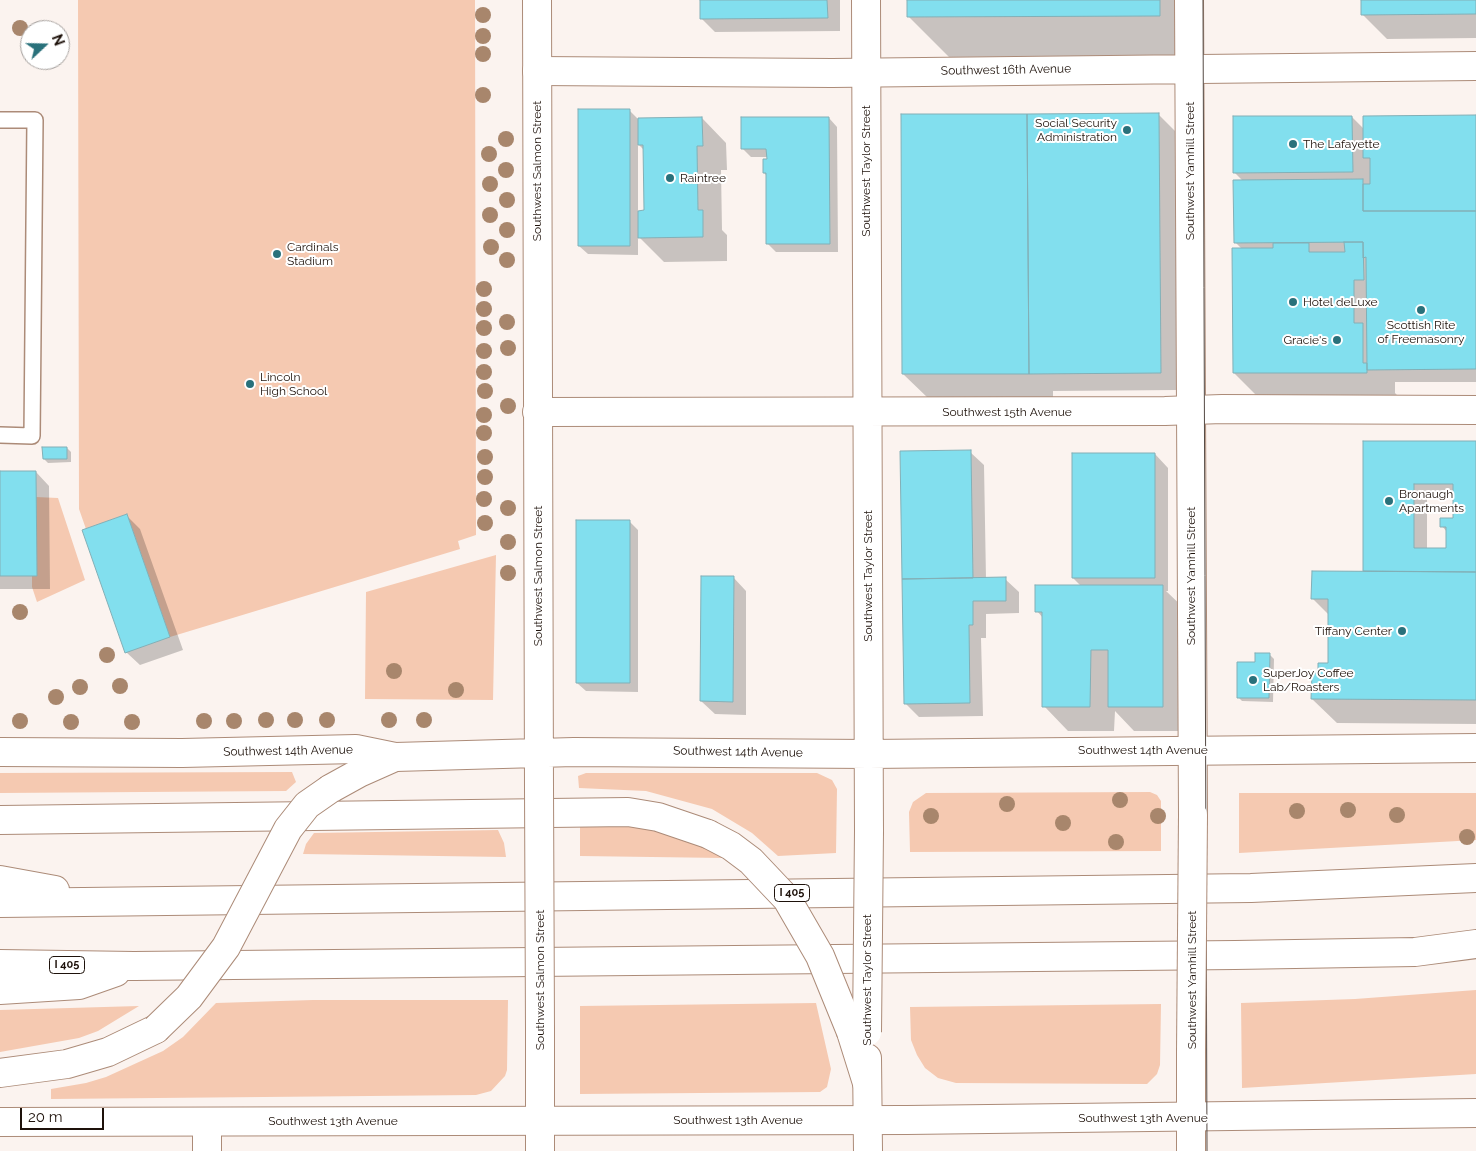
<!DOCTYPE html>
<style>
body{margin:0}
#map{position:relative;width:1476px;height:1151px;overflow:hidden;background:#fbf3ef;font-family:Raleway,sans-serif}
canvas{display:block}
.north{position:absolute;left:20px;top:20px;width:50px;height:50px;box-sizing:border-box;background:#fff;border:1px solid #a5a09d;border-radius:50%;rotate:69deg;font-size:14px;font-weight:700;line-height:20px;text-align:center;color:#1e120b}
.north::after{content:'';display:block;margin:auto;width:18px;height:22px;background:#29717b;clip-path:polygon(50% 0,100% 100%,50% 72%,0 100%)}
.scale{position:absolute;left:20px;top:1108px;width:84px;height:22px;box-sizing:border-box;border:2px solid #1e120b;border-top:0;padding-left:6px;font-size:15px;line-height:18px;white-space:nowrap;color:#1e120b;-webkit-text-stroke:4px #fff;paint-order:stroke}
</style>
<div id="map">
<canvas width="1476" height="1151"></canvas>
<div class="north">N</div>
<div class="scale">20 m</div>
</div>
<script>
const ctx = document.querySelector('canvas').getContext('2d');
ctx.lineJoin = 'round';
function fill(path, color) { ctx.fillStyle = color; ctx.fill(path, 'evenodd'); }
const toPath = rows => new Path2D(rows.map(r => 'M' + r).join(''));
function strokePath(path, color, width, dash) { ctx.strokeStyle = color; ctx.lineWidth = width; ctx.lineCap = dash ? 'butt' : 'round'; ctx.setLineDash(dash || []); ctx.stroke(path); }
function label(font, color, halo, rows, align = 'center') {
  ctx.font = font + ' Raleway,sans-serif'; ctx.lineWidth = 4; ctx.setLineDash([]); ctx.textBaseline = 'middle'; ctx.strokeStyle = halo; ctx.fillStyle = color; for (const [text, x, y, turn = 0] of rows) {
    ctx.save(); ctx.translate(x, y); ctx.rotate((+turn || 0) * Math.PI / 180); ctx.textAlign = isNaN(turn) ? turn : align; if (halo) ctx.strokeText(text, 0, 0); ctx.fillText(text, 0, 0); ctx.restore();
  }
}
fill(toPath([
 [78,0,475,0,476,535,458,541,460,549,170,637,127,514,86,529,79,509],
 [36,497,58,498,85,580,37,602,32,587,32,576,37,576],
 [496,555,493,700,365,699,366,592],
 [292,772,296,782,286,791,0,793,0,773],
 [586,773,817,773,832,780,837,789,836,853,778,856,752,833,712,809,646,791,579,788,578,776],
 [1150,792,1157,795,1161,801,1161,851,910,852,909,812,913,802,926,793],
 [1239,793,1476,793,1476,840,1239,853],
 [580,823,616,823,660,830,696,843,724,858,580,856],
 [498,830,504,843,506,857,303,854,306,844,314,833],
 [1476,990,1476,1074,1242,1088,1241,1003,1355,999],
 [313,1000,508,1000,507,1070,505,1076,491,1091,476,1095,51,1099,51,1089,86,1083,106,1077,163,1051,183,1037,216,1003],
 [816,1003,831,1069,827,1087,820,1092,580,1094,580,1006],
 [1161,1004,1160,1065,1157,1074,1147,1084,956,1083,938,1078,925,1068,917,1055,911,1040,910,1007],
 [139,1006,98,1031,79,1038,0,1052,0,1010]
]), '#f5c9b1');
fill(toPath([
 [701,0,840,0,840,31,715,32,701,18],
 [908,0,1200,0,1200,56,949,57,908,16],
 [1362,0,1476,0,1476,38,1387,39,1362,14],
 [629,110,638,119,702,118,726,143,727,170,721,170,722,230,727,235,727,261,664,262,638,236,638,255,588,254,579,246],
 [638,144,644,150,645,212,638,212],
 [1158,114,1176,132,1178,390,1053,391,1053,398,928,398,903,374],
 [1352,117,1364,129,1476,117,1476,382,1395,382,1395,393,1398,396,1266,405,1234,373,1242,249,1235,242,1243,181,1234,172],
 [829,118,837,127,838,252,776,252,767,243,767,176,764,173,768,157,751,157,742,148],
 [1364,442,1476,442,1476,724,1337,723,1312,699,1319,675,1329,665,1329,615,1313,599,1364,573],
 [1427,496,1454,497,1454,519,1442,526,1447,532,1447,549,1427,549],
 [67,448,71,452,71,462,48,463,44,459],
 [970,452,984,465,986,579,1005,579,1019,592,1019,613,986,614,986,638,981,638,983,716,919,717,906,704],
 [1155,454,1168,468,1168,591,1166,591,1187,611,1187,731,1134,731,1115,711,1114,731,1068,731,1044,706,1043,618,1037,611,1082,587,1073,578],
 [0,472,36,472,49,486,50,589,0,589],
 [127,516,140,529,183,650,140,665,126,652],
 [629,521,638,530,638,692,586,691,577,683],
 [733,577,746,591,746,715,715,714,701,701],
 [1270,655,1274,659,1273,702,1242,701,1238,697,1256,663]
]), '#0003');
const building = toPath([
 [700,0,827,0,828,18,700,19,700,0],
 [907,0,1160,0,1160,16,907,17,907,0],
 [1361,0,1476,0,1476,14,1361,15,1361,0],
 [578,109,630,109,630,246,578,246,578,109],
 [1159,113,1161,373,1029,374,1027,114,1159,113],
 [901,114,1027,114,1029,374,902,374,901,114],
 [1476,115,1476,211,1363,211,1363,184,1370,184,1370,158,1363,158,1363,116,1476,115],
 [1233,116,1352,116,1353,172,1233,173,1233,116],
 [702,117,703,146,697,146,698,210,703,210,703,237,638,238,638,211,644,210,643,145,638,145,638,118,702,117],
 [741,117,829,117,830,244,766,244,766,173,763,173,763,159,767,159,766,149,741,149,741,117],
 [1363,179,1363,211,1476,211,1476,369,1367,370,1366,257,1363,258,1363,242,1234,243,1233,180,1363,179],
 [1344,242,1363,242,1364,280,1354,280,1354,323,1363,323,1363,363,1367,363,1367,373,1233,373,1232,248,1273,248,1273,243,1309,243,1309,252,1345,252,1344,242],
 [1363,441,1476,441,1476,572,1363,571,1363,441],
 [1414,484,1453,484,1453,518,1440,518,1440,527,1446,527,1446,548,1414,548,1414,484],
 [42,447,67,447,67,459,43,459,42,447],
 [971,450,973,578,902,579,900,451,971,450],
 [1072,453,1155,453,1155,578,1072,578,1072,453],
 [0,471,36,471,37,576,0,576,0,471],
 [127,514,170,637,125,653,82,530,127,514],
 [576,520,630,520,630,683,576,683,576,520],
 [1312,571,1476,572,1476,700,1311,699,1312,673,1318,673,1318,663,1328,663,1328,599,1311,599,1312,571],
 [701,576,734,576,733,702,700,701,701,576],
 [1006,577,1006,601,973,601,973,625,969,625,970,703,904,704,902,579,1006,577],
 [1035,585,1163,585,1163,707,1108,707,1108,650,1091,650,1090,707,1042,707,1042,612,1035,612,1035,585],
 [1255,653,1270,653,1269,698,1237,698,1237,662,1255,662,1255,653]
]);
fill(building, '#82dfee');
strokePath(building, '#82afb6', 1);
const service = toPath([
 [0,120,35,120,32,436,0,435]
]);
const minor = toPath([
 [1189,0,1193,815],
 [537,71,832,73,1476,66],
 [1191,1052,1191,1151],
 [207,1151,207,1122]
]);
const tertiary = toPath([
 [537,0,539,788],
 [866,0,869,831],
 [537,412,1165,411,1222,409,1476,410],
 [0,752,182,753,356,749,395,757,574,752,869,754,1476,748],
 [867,1058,868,1151],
 [540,1151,540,1030]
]);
const secondary = toPath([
 [0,1122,907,1120,1476,1113]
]);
const motorway = toPath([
 [330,789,359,773,395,757],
 [0,820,628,812,658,817,708,834],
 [0,880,55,890],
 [0,903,1251,888,1476,878],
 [0,964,134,966,1235,955,1415,952,1476,944],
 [0,990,79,985,116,972],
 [851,1032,867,1083],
 [0,1073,67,1064,108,1052,156,1029]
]);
strokePath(service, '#ac8b78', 18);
strokePath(minor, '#ac8b78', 30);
strokePath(tertiary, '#ac8b78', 30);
strokePath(secondary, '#ac8b78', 30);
strokePath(motorway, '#ac8b78', 30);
strokePath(service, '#fff', 15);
strokePath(minor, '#fff', 28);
strokePath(tertiary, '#fff', 28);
strokePath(secondary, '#fff', 28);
strokePath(motorway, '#fff', 28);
strokePath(toPath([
 [1203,0,1207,1151]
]), '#554a44', 1);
const minorBridge = toPath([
 [1191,1052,1193,815]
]);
const tertiaryBridge = toPath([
 [539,788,540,1030],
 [867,1032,869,831]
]);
const motorwayBridge = toPath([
 [708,834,731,846,751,861,787,899,820,956,851,1032],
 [156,1029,189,997,226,947,288,829,307,805,330,789]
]);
strokePath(minorBridge, '#ac8b78', 30, []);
strokePath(tertiaryBridge, '#ac8b78', 30, []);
strokePath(motorwayBridge, '#ac8b78', 30, []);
strokePath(minorBridge, '#fff', 28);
strokePath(tertiaryBridge, '#fff', 28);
strokePath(motorwayBridge, '#fff', 28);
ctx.fillStyle = '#a8866c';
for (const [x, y] of [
 [483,15],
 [20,28],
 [483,36],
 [483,54],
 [483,95],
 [506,139],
 [489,154],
 [506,170],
 [490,184],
 [507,200],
 [490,215],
 [507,230],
 [491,247],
 [507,260],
 [484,289],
 [484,309],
 [507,322],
 [484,328],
 [508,348],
 [484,351],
 [484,372],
 [485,391],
 [508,406],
 [484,415],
 [484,433],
 [485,457],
 [485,477],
 [484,499],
 [508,508],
 [485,523],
 [508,542],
 [508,573],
 [20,612],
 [107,655],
 [394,671],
 [120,686],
 [80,687],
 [456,690],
 [56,697],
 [266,720],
 [295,720],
 [327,720],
 [389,720],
 [424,720],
 [20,721],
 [204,721],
 [234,721],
 [71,722],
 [132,722],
 [1120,800],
 [1007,804],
 [1348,810],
 [1297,811],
 [1397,815],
 [931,816],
 [1158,816],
 [1063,823],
 [1467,837],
 [1116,842]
]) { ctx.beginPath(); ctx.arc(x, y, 8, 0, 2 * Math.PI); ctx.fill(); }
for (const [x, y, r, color] of [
 [1127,130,5,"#29717b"],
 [1293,144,5,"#29717b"],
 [670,178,5,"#29717b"],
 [277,254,5,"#29717b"],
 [1293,302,5,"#29717b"],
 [1421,310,5,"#29717b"],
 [1337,340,5,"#29717b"],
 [250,384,5,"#29717b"],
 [1389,501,5,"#29717b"],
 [1402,631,5,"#29717b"],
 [1253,680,5,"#29717b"]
]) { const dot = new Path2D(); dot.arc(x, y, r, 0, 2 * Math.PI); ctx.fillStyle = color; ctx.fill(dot); strokePath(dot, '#fff', 2); }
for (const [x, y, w] of [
 [792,893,35],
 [67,965,35]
]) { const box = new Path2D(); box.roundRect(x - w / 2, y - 8.5, w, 17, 4); ctx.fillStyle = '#fff'; ctx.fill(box); strokePath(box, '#1e120b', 1); }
label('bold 11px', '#1e120b', null, [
 ["I 405",792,893],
 ["I 405",67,965]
]);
label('12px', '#1e120b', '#fff', [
 ["Southwest 16th Avenue",1006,70,-1],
 ["Southwest Salmon Street",537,171,-90],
 ["Southwest Taylor Street",866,171,-90],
 ["Southwest Yamhill Street",1190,171,-90],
 ["Southwest 15th Avenue",1007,412],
 ["Southwest Salmon Street",538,576,-90],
 ["Southwest Taylor Street",868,576,-90],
 ["Southwest Yamhill Street",1191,576,-90],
 ["Southwest 14th Avenue",1143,750],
 ["Southwest 14th Avenue",288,751,-1],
 ["Southwest 14th Avenue",738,752,1],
 ["Southwest Salmon Street",540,980,-90],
 ["Southwest Taylor Street",867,980,-90],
 ["Southwest Yamhill Street",1192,980,-90],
 ["Southwest 13th Avenue",1143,1118],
 ["Southwest 13th Avenue",738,1120],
 ["Southwest 13th Avenue",333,1121]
]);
label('12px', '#1e120b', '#fff', [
 ["Social Security",1117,123,"right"],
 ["Administration",1117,137,"right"],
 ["The Lafayette",1303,144],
 ["Raintree",680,178],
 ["Cardinals",287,247],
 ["Stadium",287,261],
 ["Hotel deLuxe",1303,302],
 ["Scottish Rite",1421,325,"center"],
 ["of Freemasonry",1421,339,"center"],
 ["Gracie's",1327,340,"right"],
 ["Lincoln",260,377],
 ["High School",260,391],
 ["Bronaugh",1399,494],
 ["Apartments",1399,508],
 ["Tiffany Center",1392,631,"right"],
 ["SuperJoy Coffee",1263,673],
 ["Lab/Roasters",1263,687]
], 'left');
</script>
